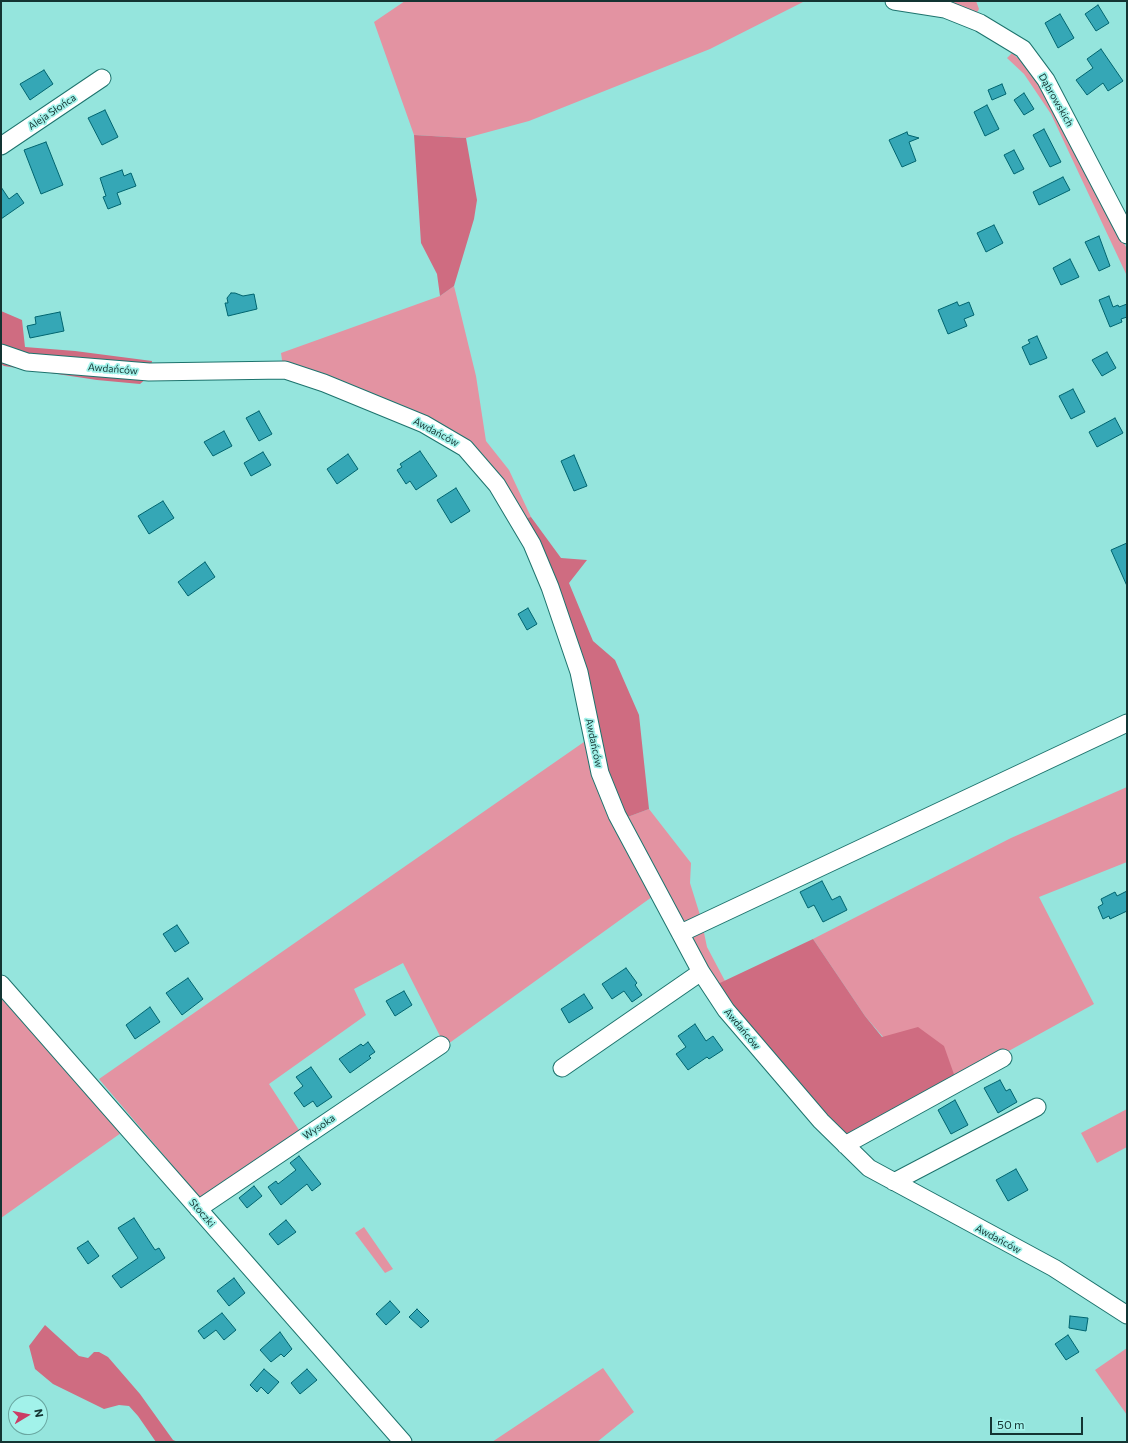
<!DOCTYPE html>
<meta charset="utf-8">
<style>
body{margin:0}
#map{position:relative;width:1128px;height:1443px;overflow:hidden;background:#95e5dd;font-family:Commissioner,sans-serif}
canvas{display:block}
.frame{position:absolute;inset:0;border:2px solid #133432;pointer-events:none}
.north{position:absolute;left:8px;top:1395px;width:40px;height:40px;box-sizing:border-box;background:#a2f2ea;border:1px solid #69a6a0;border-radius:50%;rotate:80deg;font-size:11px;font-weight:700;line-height:16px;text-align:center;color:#133432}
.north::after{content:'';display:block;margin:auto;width:14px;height:18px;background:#cb3d66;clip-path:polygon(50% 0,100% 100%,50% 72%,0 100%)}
.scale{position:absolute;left:990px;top:1417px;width:93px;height:18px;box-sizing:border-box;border:2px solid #133432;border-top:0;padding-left:5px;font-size:12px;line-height:14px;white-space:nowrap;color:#133432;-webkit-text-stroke:3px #a2f2ea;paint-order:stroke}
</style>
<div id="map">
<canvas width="1128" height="1443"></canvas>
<div class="frame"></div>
<div class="north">N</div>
<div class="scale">50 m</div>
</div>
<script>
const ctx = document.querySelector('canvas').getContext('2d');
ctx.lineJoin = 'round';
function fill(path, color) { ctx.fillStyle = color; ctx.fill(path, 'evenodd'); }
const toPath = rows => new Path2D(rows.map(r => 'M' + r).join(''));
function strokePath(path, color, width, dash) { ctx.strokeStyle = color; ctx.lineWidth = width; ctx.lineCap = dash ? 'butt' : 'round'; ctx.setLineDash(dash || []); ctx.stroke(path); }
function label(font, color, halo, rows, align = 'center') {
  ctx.font = font + ' Commissioner,sans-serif'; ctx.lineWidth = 3.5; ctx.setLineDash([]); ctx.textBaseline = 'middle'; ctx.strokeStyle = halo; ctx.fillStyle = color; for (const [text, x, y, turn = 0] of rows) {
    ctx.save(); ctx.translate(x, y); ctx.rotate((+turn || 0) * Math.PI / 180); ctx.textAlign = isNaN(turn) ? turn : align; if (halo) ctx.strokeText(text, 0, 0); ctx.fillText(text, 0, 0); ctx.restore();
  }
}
fill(toPath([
 [405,1,805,1,710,49,529,121,466,138,414,135,374,22],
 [946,1,976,1,979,9,976,14],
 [1012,53,1028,67,1056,112,1127,249,1127,276,1051,114,1024,74,1007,58],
 [454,286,476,376,486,441,509,470,531,517,523,519,469,441,283,367,281,353,440,296],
 [594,735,625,818,649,809,691,863,690,883,700,915,904,834,786,893,703,928,707,947,725,981,705,990,656,894,448,1044,441,1038,403,963,354,989,366,1015,269,1084,299,1130,201,1199,99,1079],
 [1127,787,1127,862,1039,897,1094,1004,956,1080,883,1037,865,1016,813,939,1011,838],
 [1,992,121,1133,1,1218],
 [1127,1109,1127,1147,1097,1163,1081,1133],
 [364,1227,393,1269,385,1273,355,1233],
 [1127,1348,1127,1415,1095,1370],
 [603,1368,634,1412,597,1442,492,1442]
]), '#e393a2');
fill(toPath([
 [414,135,466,138,477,200,474,219,454,286,440,296,437,274,421,243],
 [1,311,22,320,25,347,75,351,152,361,151,368,30,359,1,349],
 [1,357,148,377,140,384,97,380,4,366,1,364],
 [531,517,561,558,587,560,569,583,593,641,615,660,639,715,649,809,625,818,596,745,523,519],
 [813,939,865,1016,882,1037,918,1027,944,1046,956,1080,837,1145,816,1128,705,990],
 [45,1325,79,1356,88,1358,94,1352,99,1352,108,1357,140,1394,173,1440,178,1442,156,1442,138,1416,129,1406,119,1405,104,1409,53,1384,35,1369,29,1346]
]), '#cf6c81');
const building = toPath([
 [1098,5,1109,23,1096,31,1085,14,1098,5],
 [1060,14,1074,38,1058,48,1045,23,1060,14],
 [1101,49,1123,81,1108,91,1103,83,1087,95,1076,80,1093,68,1087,59,1101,49],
 [44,70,53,84,30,100,20,84,44,70],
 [1002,84,1006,94,992,100,988,90,1002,84],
 [1024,93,1034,109,1024,115,1014,100,1024,93],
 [987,105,999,129,985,136,974,112,987,105],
 [105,110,118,137,102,145,88,118,105,110],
 [1044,129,1061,162,1050,167,1033,135,1044,129],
 [907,132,908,135,919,138,909,142,916,161,902,167,889,140,907,132],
 [46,142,63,185,41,194,24,150,46,142],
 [1014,150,1024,169,1014,174,1004,155,1014,150],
 [122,170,124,176,131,173,136,186,117,193,121,204,108,209,103,197,106,196,100,178,122,170],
 [1063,177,1070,190,1039,205,1033,192,1063,177],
 [1,187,9,199,17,193,24,203,1,219,1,187],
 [994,225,1003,243,986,252,977,233,994,225],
 [1099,236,1110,266,1099,271,1085,242,1099,236],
 [1070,259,1079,277,1061,285,1053,268,1070,259],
 [231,293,235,293,243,296,254,294,257,309,228,316,225,303,228,303,227,298,231,293],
 [1109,296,1113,307,1118,305,1119,307,1127,304,1127,317,1121,319,1122,322,1110,327,1099,300,1109,296],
 [957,302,959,306,969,302,974,315,964,319,967,326,948,334,938,310,957,302],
 [60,312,64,331,30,338,27,326,36,324,35,317,60,312],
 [1037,336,1047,358,1030,365,1022,347,1030,343,1028,340,1037,336],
 [1107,352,1116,368,1102,376,1092,360,1107,352],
 [1073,389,1085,412,1071,419,1059,396,1073,389],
 [259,411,272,434,259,441,246,418,259,411],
 [1115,418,1123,433,1097,447,1089,432,1115,418],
 [224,431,232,446,213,456,204,442,224,431],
 [420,451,437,476,416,490,410,481,406,484,397,470,402,467,400,464,420,451],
 [263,452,271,465,251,476,244,463,263,452],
 [348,454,358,469,337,484,327,469,348,454],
 [574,455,587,486,574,491,561,461,574,455],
 [456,488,470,511,451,523,437,500,456,488],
 [163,501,174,518,149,534,138,516,163,501],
 [1127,543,1127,586,1111,550,1127,543],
 [205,562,215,577,188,596,178,582,205,562],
 [528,608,537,624,527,630,518,614,528,608],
 [822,881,832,900,840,896,847,910,823,922,814,905,808,908,800,892,822,881],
 [1127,891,1127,911,1110,919,1109,916,1103,919,1098,907,1103,904,1101,899,1115,892,1117,896,1127,891],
 [177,925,189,943,175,952,163,934,177,925],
 [626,968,637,983,635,985,642,995,632,1002,624,991,612,999,602,984,626,968],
 [188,978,203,999,182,1015,166,993,188,978],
 [404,991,412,1005,395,1016,386,1001,404,991],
 [584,994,593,1008,569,1023,561,1009,584,994],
 [150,1007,160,1022,135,1039,126,1025,150,1007],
 [695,1024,706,1041,713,1036,723,1050,709,1059,707,1057,688,1070,676,1054,686,1047,678,1036,695,1024],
 [368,1042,375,1052,369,1056,371,1058,350,1073,339,1059,361,1044,363,1046,368,1042],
 [311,1067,332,1097,317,1107,313,1101,304,1107,294,1093,303,1086,296,1077,311,1067],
 [1000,1080,1006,1091,1010,1089,1017,1102,998,1113,984,1088,1000,1080],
 [955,1100,968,1125,951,1134,938,1110,955,1100],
 [299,1156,321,1184,312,1191,307,1184,281,1205,268,1187,276,1181,278,1184,296,1170,290,1163,299,1156],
 [1016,1169,1028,1190,1008,1201,996,1180,1016,1169],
 [254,1186,262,1196,247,1208,239,1198,254,1186],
 [134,1218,155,1250,159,1248,165,1258,121,1288,112,1276,138,1258,118,1228,134,1218],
 [286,1220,296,1232,278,1245,269,1234,286,1220],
 [88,1241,99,1256,88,1264,77,1248,88,1241],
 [234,1278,245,1293,229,1306,217,1291,234,1278],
 [390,1301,400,1312,386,1325,376,1314,390,1301],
 [417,1309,429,1321,421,1328,409,1317,417,1309],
 [222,1313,236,1330,224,1340,216,1330,204,1339,198,1331,222,1313],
 [1070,1316,1088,1318,1086,1331,1069,1328,1070,1316],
 [280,1332,292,1349,284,1357,281,1354,271,1362,260,1350,280,1332],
 [1068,1335,1079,1352,1066,1360,1055,1344,1068,1335],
 [264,1369,279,1382,268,1394,261,1387,257,1392,250,1385,264,1369],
 [307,1369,317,1380,300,1394,291,1383,307,1369]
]);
fill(building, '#35a7b6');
strokePath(building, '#00646f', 1);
const minor = toPath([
 [894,1,945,9,980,23,1023,49,1046,80,1127,235],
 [1,146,102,78],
 [1,353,27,362,149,372,285,370,324,383,424,424,465,448,497,485,532,544,550,587,579,672,600,773,617,815,701,972,726,1010,821,1121,869,1168,1054,1268,1127,1315],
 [681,933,1127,723],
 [1,984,403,1442],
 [562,1068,701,972],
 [845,1145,1003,1058],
 [894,1182,1037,1107],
 [198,1209,441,1045]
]);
strokePath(minor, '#1d736d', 19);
strokePath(minor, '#fff', 17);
label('10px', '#133432', '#a2f2ea', [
 ["Dąbrowskich",1056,100,60],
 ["Aleja Słońca",52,112,-34],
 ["Awdańców",113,369,5],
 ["Awdańców",436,432,28],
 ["Awdańców",594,743,78],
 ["Awdańców",742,1029,50],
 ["Wysoka",319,1127,-34],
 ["Stoczki",202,1213,49],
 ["Awdańców",998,1239,28]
]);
</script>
